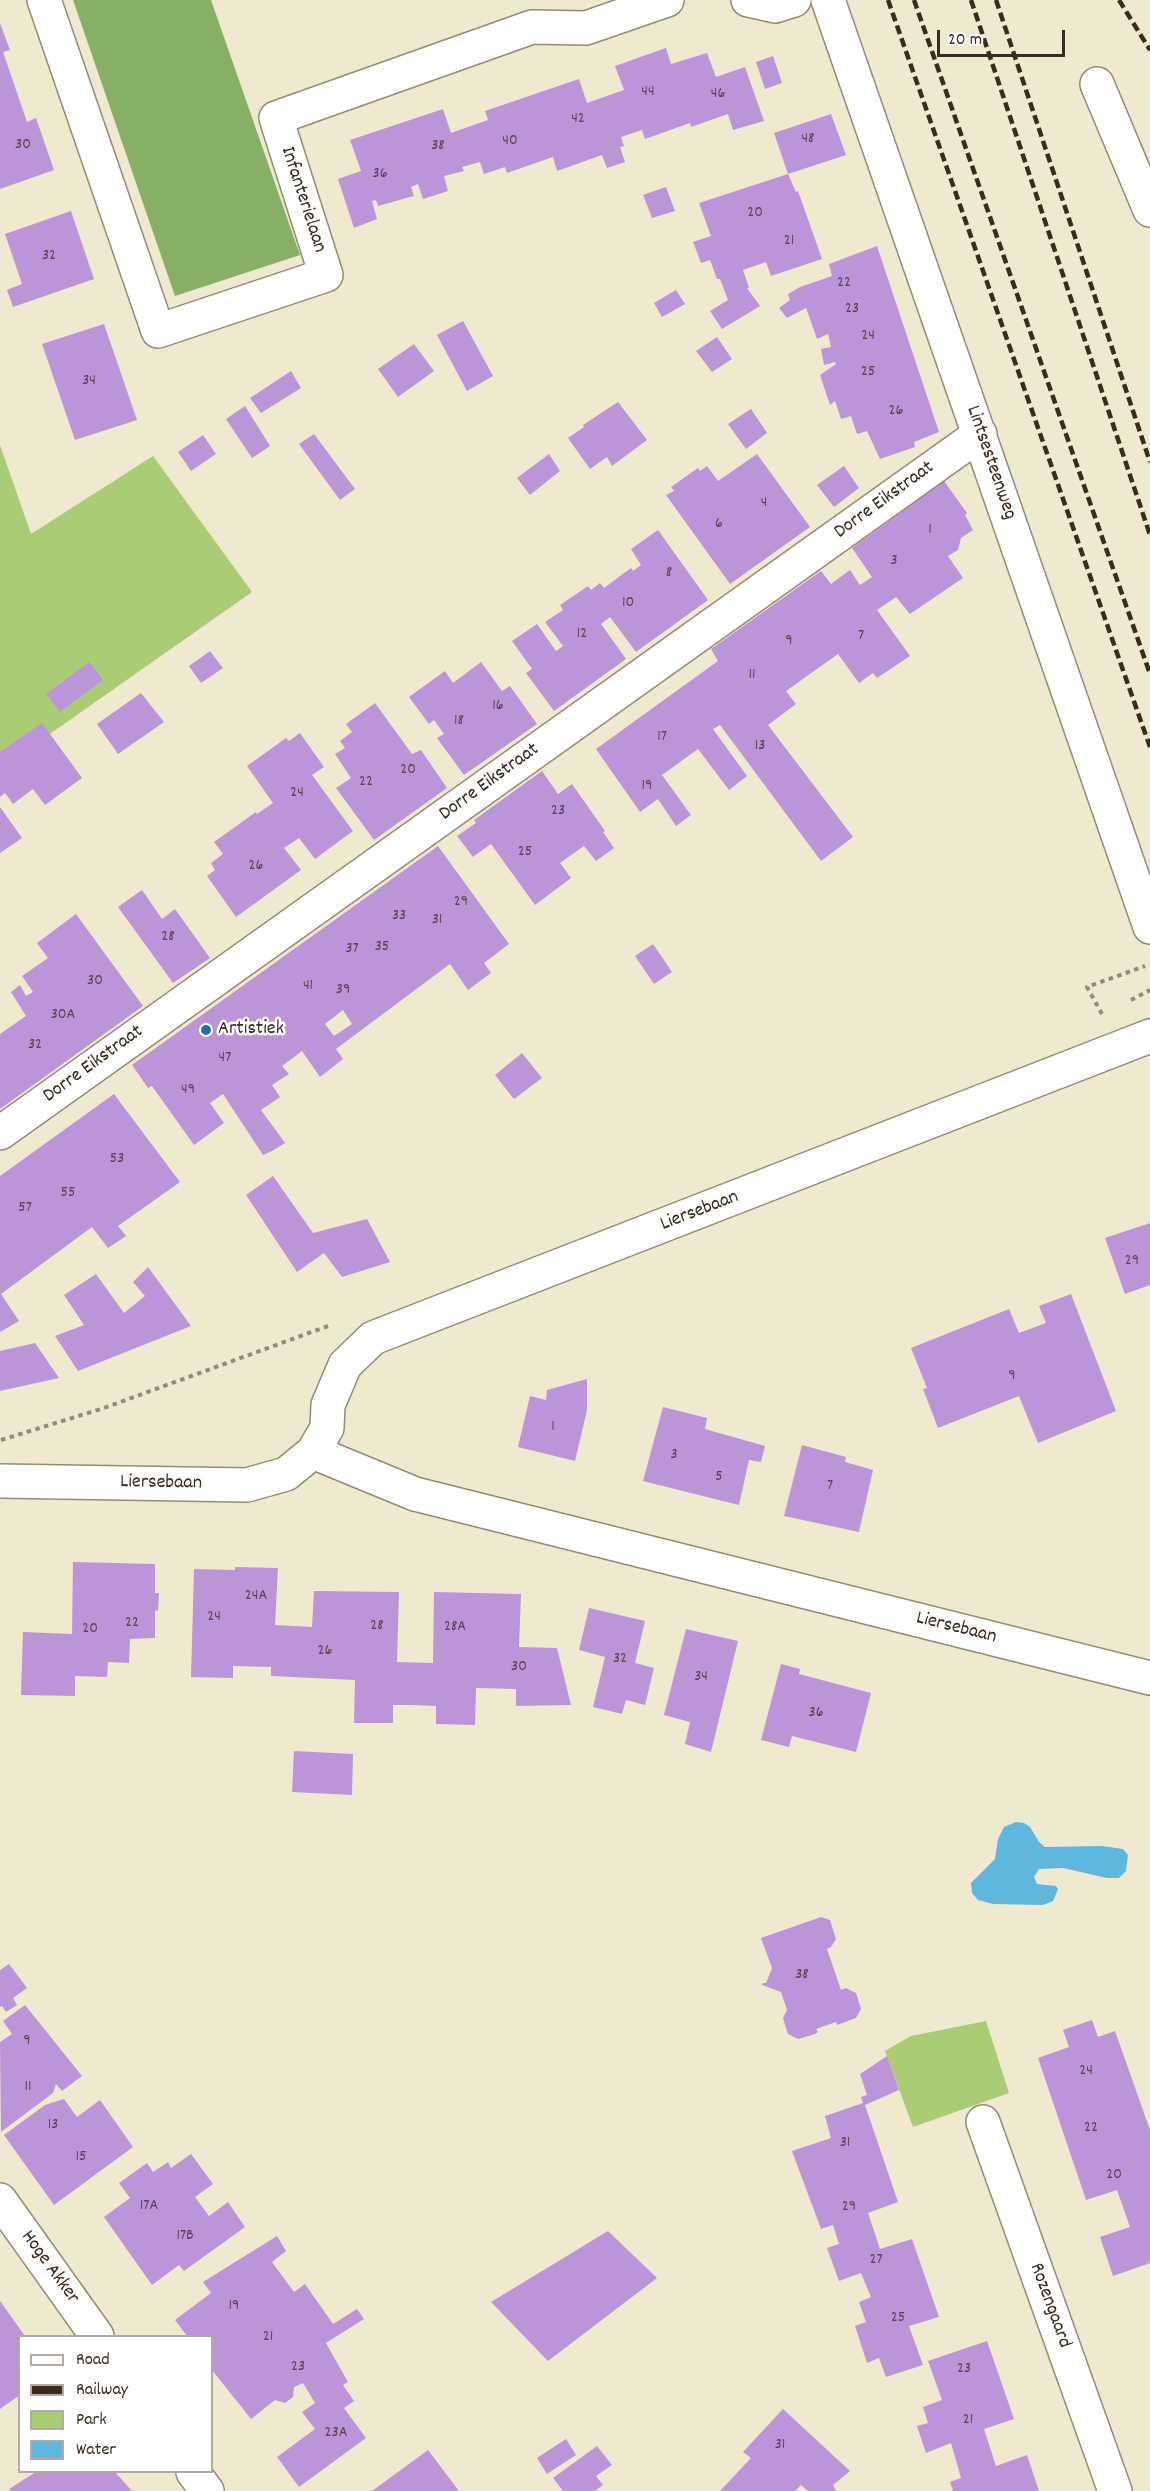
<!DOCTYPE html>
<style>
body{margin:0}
#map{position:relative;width:1150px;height:2491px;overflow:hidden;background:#efe9d0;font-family:Dekko,sans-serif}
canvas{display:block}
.legend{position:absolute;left:18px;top:2335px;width:195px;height:138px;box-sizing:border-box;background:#fff;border:2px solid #b1aaa5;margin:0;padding:8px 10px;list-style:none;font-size:18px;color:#3b2a1e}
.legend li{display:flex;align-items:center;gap:12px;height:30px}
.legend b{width:30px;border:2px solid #b1aaa5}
.scale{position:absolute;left:937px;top:30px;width:128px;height:27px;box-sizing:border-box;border:3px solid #3b2a1e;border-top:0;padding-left:8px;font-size:18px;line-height:21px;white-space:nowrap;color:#3b2a1e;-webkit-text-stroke:4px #fff;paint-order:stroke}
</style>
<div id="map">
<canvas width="1150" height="2491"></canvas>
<ul class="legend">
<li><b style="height:8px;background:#fff"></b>Road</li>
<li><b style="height:8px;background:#3b2a1e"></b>Railway</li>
<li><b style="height:16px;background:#aacc75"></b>Park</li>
<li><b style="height:16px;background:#60b7dd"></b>Water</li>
</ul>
<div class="scale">20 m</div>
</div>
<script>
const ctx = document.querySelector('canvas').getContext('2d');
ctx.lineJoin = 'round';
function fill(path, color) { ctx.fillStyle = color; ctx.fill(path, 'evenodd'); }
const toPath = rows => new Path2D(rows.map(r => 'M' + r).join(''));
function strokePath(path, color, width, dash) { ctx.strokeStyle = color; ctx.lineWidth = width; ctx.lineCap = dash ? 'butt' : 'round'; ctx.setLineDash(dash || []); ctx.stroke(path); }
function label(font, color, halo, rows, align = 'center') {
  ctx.font = font + ' Dekko,sans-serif'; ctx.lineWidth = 5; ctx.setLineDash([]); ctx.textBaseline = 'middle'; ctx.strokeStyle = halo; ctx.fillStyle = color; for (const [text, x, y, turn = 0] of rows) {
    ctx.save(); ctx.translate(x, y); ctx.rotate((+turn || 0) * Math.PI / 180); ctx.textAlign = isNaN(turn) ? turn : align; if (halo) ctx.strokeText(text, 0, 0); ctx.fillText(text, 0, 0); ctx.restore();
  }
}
fill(toPath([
 [0,445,31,534,153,456,252,592,0,769],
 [986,2021,1009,2093,913,2127,885,2051,911,2036]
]), '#aacc75');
fill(toPath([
 [73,0,211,0,300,255,175,296]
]), '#87b066');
fill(toPath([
 [1016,1822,1024,1823,1030,1827,1039,1842,1045,1847,1102,1846,1123,1849,1128,1855,1126,1871,1119,1878,1107,1878,1063,1868,1039,1869,1034,1877,1037,1884,1056,1886,1058,1889,1053,1901,1043,1905,993,1904,978,1900,972,1893,971,1883,995,1859,998,1839,1004,1827]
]), '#60b7dd');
fill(toPath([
 [0,23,10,50,3,52,27,122,36,118,54,170,0,189],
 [666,48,671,64,707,53,716,77,745,67,764,121,733,130,728,114,691,127,690,123,645,139,642,130,621,137,624,146,620,147,625,162,607,168,602,155,557,171,553,157,507,173,505,167,484,174,480,162,462,167,464,171,444,176,448,191,423,199,418,184,411,187,414,196,378,206,376,200,372,201,377,219,354,228,338,179,361,171,350,140,443,109,451,133,488,120,485,111,579,79,587,103,624,90,615,66],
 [773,56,782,83,765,89,756,62],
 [831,114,846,155,788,174,796,192,798,191,822,259,771,276,766,262,743,270,749,288,747,288,760,306,722,329,710,311,728,300,720,279,717,279,710,260,701,263,693,242,711,236,699,203,788,174,774,133],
 [666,187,675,211,652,218,643,195],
 [71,211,94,279,13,307,7,290,22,284,5,234],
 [877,246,939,432,914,442,915,447,880,459,867,431,857,434,851,416,841,419,835,401,830,405,820,375,836,364,835,362,824,365,821,349,831,347,828,334,817,339,806,308,787,318,779,308,790,300,788,294,800,287,832,276,829,264],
 [676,290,685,304,662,317,654,303],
 [463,321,493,376,467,391,437,335],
 [104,324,137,420,75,440,42,344],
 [717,337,732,359,712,372,696,351],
 [414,344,434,371,398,397,378,369],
 [291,371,301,388,261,413,250,398],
 [618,402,647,440,612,466,607,457,590,469,568,438,584,427,583,425],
 [245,406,270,446,252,458,226,419],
 [751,409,767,433,746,449,728,424],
 [314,434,355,489,340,500,299,444],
 [203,435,216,454,191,471,178,452],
 [549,454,560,471,530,495,517,478],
 [757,454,810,527,730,584,666,495,674,491,671,487,698,468,700,471,707,466,718,481],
 [844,466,859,488,834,507,817,485],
 [944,481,967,513,965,515,973,530,961,538,958,550,948,556,963,578,910,614,896,597,877,610,910,656,877,678,873,673,859,683,838,654,786,691,796,704,768,725,853,837,821,861,720,725,713,729,747,776,729,790,698,749,662,775,691,815,676,826,658,799,640,812,596,749,718,661,711,649,821,571,831,584,850,570,860,585,872,577,852,548],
 [658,530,708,600,636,652,610,617,601,624,626,659,554,711,526,673,532,669,512,641,537,624,556,651,563,646,545,622,563,610,560,605,588,586,591,590,600,583,604,588,631,568,633,571,641,565,631,549],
 [210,651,223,668,201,683,189,666],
 [89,662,103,680,60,712,46,694],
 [481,662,502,691,510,686,537,724,464,775,437,738,444,734,434,720,429,724,409,697,445,671,453,683],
 [141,693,164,722,118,754,97,724],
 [375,703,412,754,421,750,447,788,374,840,336,788,351,778,335,754,345,748,340,741,352,732,346,724],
 [42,723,82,778,45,805,33,789,13,804,5,793,0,797,0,752],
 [300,733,324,767,312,775,353,831,315,859,299,838,284,848,301,870,236,917,207,876,215,870,211,863,223,854,214,842,256,812,257,814,273,803,247,766,286,738,289,741],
 [542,771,558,794,572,784,605,831,603,832,614,848,596,861,584,846,560,863,571,878,535,905,491,844,473,857,457,836,476,823,474,820],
 [0,807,22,838,0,853],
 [438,846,509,944,484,963,491,973,468,990,450,964,336,1049,343,1059,320,1077,302,1051,282,1066,289,1074,272,1085,280,1097,261,1110,285,1143,272,1151,263,1155,223,1094,210,1103,224,1123,194,1145,152,1086,148,1088,132,1065],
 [343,1010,352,1024,334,1036,325,1024],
 [142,890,162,919,175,909,210,958,173,983,118,907],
 [76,914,143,1006,0,1109,0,1034,26,1016,11,992,20,985,26,996,33,992,22,976,48,958,37,943],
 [653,944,672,972,654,984,635,956],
 [522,1053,542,1078,514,1099,495,1075],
 [114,1094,180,1182,118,1226,126,1236,108,1248,92,1227,1,1294,19,1321,0,1332,0,1176],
 [273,1176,313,1233,367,1219,390,1262,342,1277,324,1253,297,1272,246,1195],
 [1150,1223,1150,1285,1125,1294,1105,1238],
 [148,1267,191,1326,78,1371,55,1336,84,1325,64,1295,96,1274,124,1313,145,1296,133,1282],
 [1071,1294,1116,1411,1038,1443,1019,1396,938,1428,923,1389,927,1388,911,1348,1009,1309,1019,1333,1046,1323,1039,1306],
 [35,1343,59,1378,0,1391,0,1351],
 [587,1379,587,1410,575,1461,518,1447,530,1396,546,1400,547,1390],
 [663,1407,707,1418,705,1429,765,1446,761,1462,749,1460,739,1505,643,1481],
 [802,1445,846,1457,845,1462,873,1470,859,1532,784,1516],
 [73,1562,155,1564,155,1593,159,1593,158,1611,155,1610,155,1638,130,1639,129,1663,108,1662,107,1677,75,1676,75,1696,21,1695,23,1632,72,1634],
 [235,1567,278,1568,275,1625,312,1627,314,1591,399,1592,397,1662,433,1663,434,1592,521,1594,519,1647,557,1648,571,1705,516,1706,516,1689,476,1688,475,1725,436,1724,436,1706,413,1705,393,1705,393,1723,354,1723,355,1680,271,1676,271,1667,233,1666,233,1678,191,1677,194,1569,235,1570],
 [589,1608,645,1621,635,1663,654,1668,645,1705,626,1700,622,1714,593,1707,605,1657,579,1650],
 [686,1629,738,1641,711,1752,685,1744,690,1722,664,1715],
 [781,1664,800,1669,799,1674,871,1693,856,1752,792,1736,789,1747,761,1740],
 [294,1751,353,1754,352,1795,292,1792],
 [821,1917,830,1920,836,1939,831,1947,827,1949,841,1990,846,1988,856,1993,861,2009,856,2018,837,2025,836,2022,816,2029,818,2032,815,2034,798,2039,788,2034,783,2018,787,2010,781,1992,762,1985,763,1983,766,1983,772,1968,761,1938],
 [9,1964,27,1988,13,1998,17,2005,6,2012,2,2006,0,2007,0,1970],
 [25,2005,82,2076,62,2091,56,2084,53,2093,1,2132,0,2042,12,2034,3,2021],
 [1092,2020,1098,2037,1115,2031,1150,2130,1150,2263,1113,2276,1100,2237,1130,2227,1117,2190,1086,2200,1038,2058,1069,2047,1063,2030],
 [887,2056,899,2090,865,2105,898,2202,868,2213,880,2249,912,2239,939,2317,909,2326,923,2365,886,2377,879,2358,867,2363,855,2326,866,2322,859,2302,871,2297,861,2273,839,2281,827,2248,839,2244,833,2225,821,2229,792,2151,831,2138,825,2116,863,2103,861,2097,867,2095,860,2074],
 [64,2099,77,2117,100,2100,133,2147,54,2205,4,2135,45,2105],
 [191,2154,213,2184,195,2197,209,2216,228,2202,245,2227,184,2271,179,2265,152,2285,104,2217,130,2198,119,2183,147,2163,153,2172,168,2162,171,2168],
 [608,2231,657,2278,548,2361,491,2302],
 [277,2236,286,2251,272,2262,294,2292,305,2284,333,2324,357,2309,364,2319,326,2343,348,2382,343,2385,354,2401,344,2408,366,2438,299,2487,277,2457,315,2429,302,2412,315,2403,303,2383,294,2387,293,2397,285,2403,275,2400,251,2419,212,2370,212,2336,187,2336,175,2320,211,2293,203,2282],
 [0,2301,25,2336,20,2336,20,2395,0,2409],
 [987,2341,1014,2419,984,2429,996,2466,1027,2455,1039,2491,953,2491,950,2482,961,2478,951,2443,926,2453,917,2426,928,2423,923,2407,942,2400,928,2361],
 [783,2409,850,2471,833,2485,836,2491,808,2491,801,2485,795,2491,720,2491,751,2458,743,2452],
 [566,2439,576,2455,547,2474,537,2458],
 [597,2446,612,2465,596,2476,603,2485,595,2491,563,2491,553,2478],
 [428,2450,459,2491,372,2491],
 [36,2472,115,2472,132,2491,11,2491,9,2489]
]), '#bc95d9');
const minor = toPath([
 [44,0,158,331,326,275,276,118,532,27,586,28,667,0],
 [748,0,775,6,794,0],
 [828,0,1150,927],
 [1097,84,1150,210],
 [0,1133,980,434],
 [313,1452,415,1494,1150,1678],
 [0,1481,247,1485,286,1474,313,1452,327,1428,328,1405,345,1365,373,1338,1150,1036],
 [983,2122,1115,2491],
 [0,2200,97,2336],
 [193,2472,207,2491]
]);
strokePath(minor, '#958a77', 36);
strokePath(toPath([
 [1131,1000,1150,990],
 [1102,1014,1087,987,1145,966],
 [1,1440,104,1408,328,1326]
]), '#958a77', 4, [4.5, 4.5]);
strokePath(minor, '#fff', 33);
strokePath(toPath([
 [888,0,1150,747],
 [914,0,1150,674],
 [971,0,1150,535],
 [996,0,1150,462],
 [1119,0,1150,50]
]), '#3b2a1e', 4.5, [9, 4.5]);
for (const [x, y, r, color] of [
 [206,1030,6,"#1f6fb2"]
]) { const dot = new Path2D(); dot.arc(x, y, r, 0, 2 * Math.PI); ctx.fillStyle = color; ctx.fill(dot); strokePath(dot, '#fff', 2); }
label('16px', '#5b454d', null, [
 ["44",648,93],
 ["46",718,95],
 ["42",578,120],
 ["48",808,140],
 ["40",510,142],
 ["30",23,146],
 ["38",438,147],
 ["36",380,175],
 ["20",755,214],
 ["21",789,242],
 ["32",49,257],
 ["22",844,284],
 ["23",852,310],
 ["24",868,337],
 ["25",868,373],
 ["34",89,382],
 ["26",896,412],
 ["4",764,504],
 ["6",719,525],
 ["1",930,531],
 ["3",894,562],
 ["8",669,574],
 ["10",628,604],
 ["12",582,635],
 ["7",861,637],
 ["9",789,642],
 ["11",752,676],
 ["16",498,707],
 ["18",459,722],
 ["17",662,738],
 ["13",760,747],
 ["20",408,771],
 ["22",366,783],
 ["19",647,787],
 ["24",297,794],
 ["23",558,812],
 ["25",525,853],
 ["26",256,867],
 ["29",461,903],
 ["33",399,917],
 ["31",437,921],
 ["28",168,938],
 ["35",382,948],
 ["37",352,950],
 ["30",95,982],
 ["41",308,987],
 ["39",343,991],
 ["30A",63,1016],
 ["32",35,1046],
 ["47",225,1059],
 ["49",188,1091],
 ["53",117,1160],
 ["55",68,1194],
 ["57",25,1209],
 ["29",1132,1262],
 ["9",1012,1377],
 ["1",553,1428],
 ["3",674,1456],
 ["5",719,1478],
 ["7",830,1487],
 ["24A",256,1597],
 ["24",214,1618],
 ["22",132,1624],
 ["28",377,1627],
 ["28A",455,1628],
 ["20",90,1630],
 ["26",325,1652],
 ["32",620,1660],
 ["30",519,1668],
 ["34",701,1678],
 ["36",816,1714],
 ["38",802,1976],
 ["9",27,2042],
 ["24",1086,2072],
 ["11",28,2088],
 ["13",53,2126],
 ["22",1091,2129],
 ["31",845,2144],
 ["15",81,2158],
 ["20",1114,2176],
 ["17A",149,2207],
 ["29",849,2208],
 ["17B",185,2237],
 ["27",876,2261],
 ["19",234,2307],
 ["25",898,2319],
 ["21",268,2338],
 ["23",298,2368],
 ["23",964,2370],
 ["21",968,2421],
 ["23A",336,2434],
 ["31",780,2446]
]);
label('20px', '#3b2a1e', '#fff', [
 ["Infanterielaan",302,200,72],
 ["Lintsesteenweg",990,463,71],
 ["Dorre Eikstraat",885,501,-36],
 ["Dorre Eikstraat",490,783,-36],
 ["Dorre Eikstraat",94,1065,-36],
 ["Liersebaan",700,1212,-21],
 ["Liersebaan",161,1484,1],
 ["Liersebaan",956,1629,14],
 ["Hoge Akker",49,2268,54],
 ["Rozengaard",1049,2306,70]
]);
label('20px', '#3b2a1e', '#fff', [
 ["Artistiek",218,1030]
], 'left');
</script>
